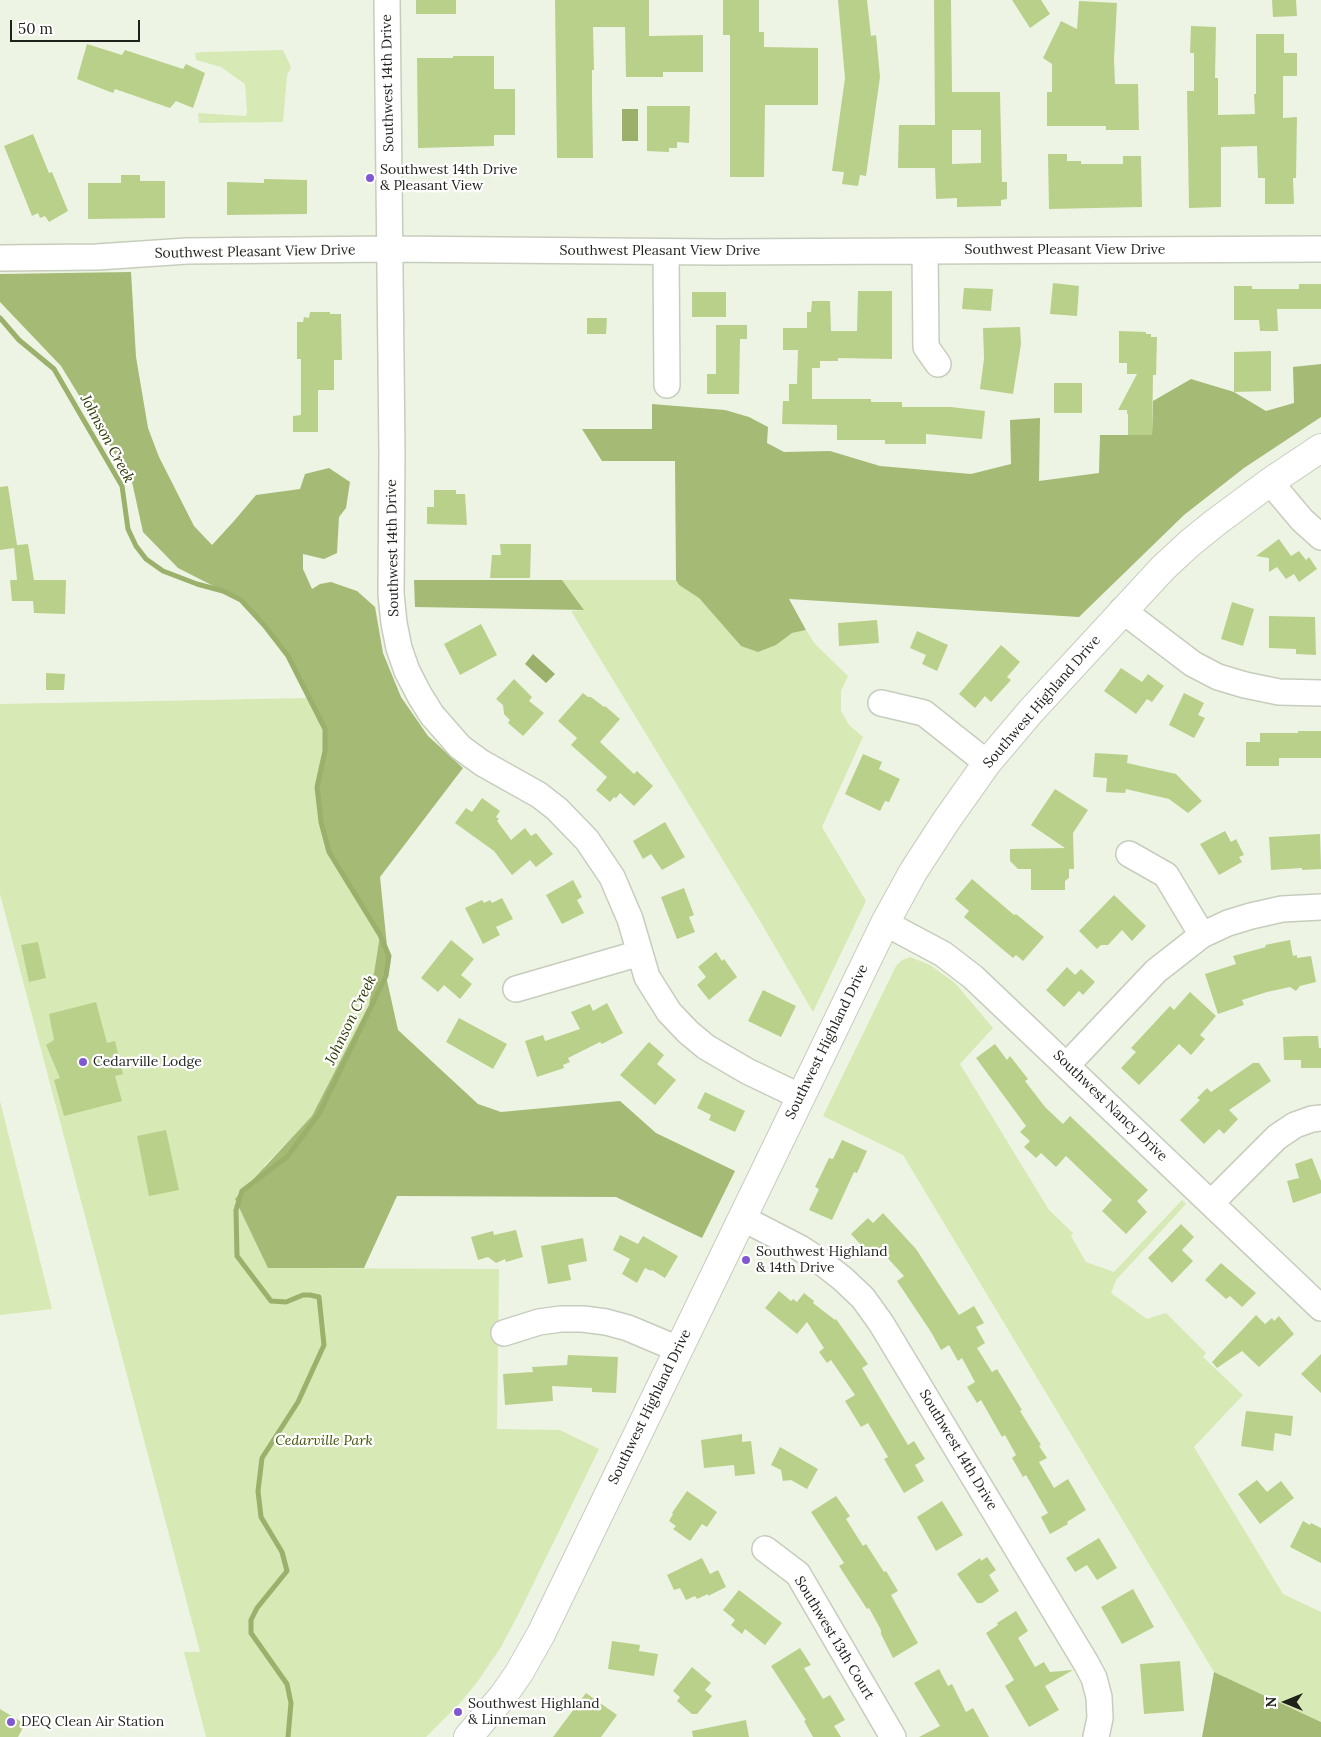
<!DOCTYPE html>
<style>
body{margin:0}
#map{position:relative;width:1321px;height:1737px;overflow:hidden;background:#eef4e4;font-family:Lora,serif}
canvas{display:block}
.north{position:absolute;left:1261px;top:1677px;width:50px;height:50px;-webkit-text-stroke:4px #fff;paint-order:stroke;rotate:270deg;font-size:14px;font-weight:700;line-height:20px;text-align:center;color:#1f211b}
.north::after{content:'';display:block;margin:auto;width:18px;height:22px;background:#1f211b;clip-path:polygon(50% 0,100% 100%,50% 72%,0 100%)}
.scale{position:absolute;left:10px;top:20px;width:130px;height:22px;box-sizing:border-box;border:2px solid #1f211b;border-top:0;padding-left:6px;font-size:15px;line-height:18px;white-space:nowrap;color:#1f211b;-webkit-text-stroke:4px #fff;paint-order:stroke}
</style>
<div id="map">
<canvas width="1321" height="1737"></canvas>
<div class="north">N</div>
<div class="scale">50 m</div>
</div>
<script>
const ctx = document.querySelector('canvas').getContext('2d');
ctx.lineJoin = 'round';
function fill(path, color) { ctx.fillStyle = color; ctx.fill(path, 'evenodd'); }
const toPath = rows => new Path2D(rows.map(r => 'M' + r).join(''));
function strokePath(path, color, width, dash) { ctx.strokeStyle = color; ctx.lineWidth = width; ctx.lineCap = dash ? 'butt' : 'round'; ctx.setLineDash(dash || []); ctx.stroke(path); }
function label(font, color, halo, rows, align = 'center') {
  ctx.font = font + ' Lora,serif'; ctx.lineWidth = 4.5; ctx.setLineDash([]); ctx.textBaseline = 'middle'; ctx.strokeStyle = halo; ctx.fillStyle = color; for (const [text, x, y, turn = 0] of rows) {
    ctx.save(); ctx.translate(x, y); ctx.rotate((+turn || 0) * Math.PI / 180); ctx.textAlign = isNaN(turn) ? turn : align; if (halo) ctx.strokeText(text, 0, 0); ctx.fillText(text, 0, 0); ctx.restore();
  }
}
fill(toPath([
 [283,50,291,67,287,76,283,122,199,123,198,113,246,116,247,112,245,84,221,67,196,60,195,53,203,52],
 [562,580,676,580,679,585,699,598,741,646,776,645,792,633,806,630,815,644,848,676,841,691,841,711,849,725,863,737,822,827,866,901,813,1012,760,921,571,611,584,610],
 [308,698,325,729,325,751,317,787,321,822,329,853,380,935,369,1005,312,1117,264,1166,268,1268,499,1269,497,1429,560,1430,599,1449,519,1613,501,1647,478,1681,460,1703,426,1737,206,1737,184,1652,200,1652,0,894,0,704],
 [910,957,930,965,955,983,993,1028,960,1064,1049,1210,1073,1233,1071,1236,1086,1262,1114,1272,1182,1200,1186,1204,1116,1280,1111,1293,1147,1319,1166,1313,1206,1353,1203,1357,1243,1395,1194,1447,1283,1594,1321,1612,1321,1722,1214,1672,903,1155,823,1116,896,966,902,960],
 [0,1101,52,1309,0,1315]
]), '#d7e9b4');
fill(toPath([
 [131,272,136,357,148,428,159,457,194,526,212,545,234,521,256,495,300,489,305,474,329,468,350,482,346,508,339,517,337,553,324,559,303,554,303,569,312,589,320,584,331,582,357,591,375,607,383,653,401,697,428,736,463,768,380,877,388,956,386,976,398,1030,478,1104,501,1112,620,1101,656,1133,735,1171,702,1238,616,1197,397,1196,364,1268,268,1268,235,1199,312,1116,369,1005,380,935,329,852,321,822,317,787,325,751,325,729,288,656,264,625,241,600,178,568,143,532,132,482,61,366,0,302,0,274],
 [1321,364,1321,417,1244,468,1184,515,1079,617,789,599,806,630,792,633,776,645,758,652,741,646,699,598,679,585,676,580,675,461,602,461,582,429,652,429,652,404,725,410,749,417,768,427,767,443,784,452,830,451,880,466,971,474,1011,464,1010,420,1040,418,1039,481,1099,473,1100,435,1152,435,1153,401,1191,379,1234,392,1266,411,1294,403,1293,367],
 [414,580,562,580,584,610,415,607],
 [1214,1672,1321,1722,1321,1737,1202,1737]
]), '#a4ba75');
fill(toPath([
 [622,109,638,109,638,141,622,141],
 [533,654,555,674,546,683,525,664]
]), '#9ab06b');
strokePath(toPath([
 [0,318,19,340,54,369,122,486,128,529,136,546,146,559,163,571,197,584,223,591,241,600,264,625,288,656,325,729,325,751,317,787,321,822,329,852,380,935,389,956,386,976,319,1114,287,1157,242,1191,236,1210,237,1256,271,1301,286,1302,303,1295,310,1295,319,1297,324,1345,298,1402,262,1458,258,1491,261,1517,282,1552,287,1571,257,1608,251,1620,251,1633,287,1684,291,1703,288,1737]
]), '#9ab06b', 5);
fill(toPath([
 [416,0,456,0,456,14,416,14],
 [555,0,649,0,649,36,703,35,703,72,663,72,663,77,626,77,625,27,593,27,594,70,592,70,592,96,593,158,557,158],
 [723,0,759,0,759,32,764,32,764,47,818,48,818,105,765,105,764,177,730,177,730,35,723,35],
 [838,0,867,0,871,36,876,35,880,77,866,176,860,175,858,186,842,184,844,172,832,171,845,78],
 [934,0,951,0,952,92,1000,92,1002,182,1007,182,1007,199,1001,200,1001,206,957,207,957,198,936,199,935,168,898,168,899,125,935,125],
 [952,130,981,130,981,163,952,164],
 [1012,0,1041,0,1050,14,1030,28],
 [1272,0,1296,0,1297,16,1273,17],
 [1079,1,1117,3,1114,59,1115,84,1138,84,1139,130,1106,130,1106,126,1047,126,1047,92,1052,92,1052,64,1043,58,1061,21,1077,29],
 [1191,26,1216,27,1215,78,1218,78,1218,115,1255,114,1254,94,1256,94,1256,34,1284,34,1284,53,1297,53,1297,76,1283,76,1283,118,1297,117,1296,178,1293,178,1294,204,1265,204,1265,178,1258,178,1257,146,1221,147,1221,207,1189,208,1187,91,1194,91,1194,53,1190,53],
 [87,44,122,55,125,50,183,69,186,64,205,73,193,108,176,101,170,108,115,89,113,93,77,79],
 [453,56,494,56,494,89,515,89,515,135,494,135,494,146,418,148,417,58,453,58],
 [647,106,690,106,689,143,677,142,677,148,669,148,669,152,647,151],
 [33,134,49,173,52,172,68,211,49,222,45,216,40,218,38,213,32,216,4,146],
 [1048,154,1067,154,1067,161,1081,161,1081,164,1123,164,1123,156,1141,156,1142,207,1049,209],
 [121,175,140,175,140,181,165,181,165,218,88,219,88,183,121,183],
 [264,179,307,180,307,214,227,215,227,182,264,183],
 [1053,283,1079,286,1077,316,1050,314],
 [1299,284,1321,284,1321,309,1277,309,1278,331,1260,331,1259,320,1234,320,1234,286,1252,286,1252,289,1299,289],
 [964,288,993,289,991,311,962,309],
 [858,291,892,291,892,359,838,358,838,361,820,361,820,368,812,368,812,399,871,399,871,402,902,402,902,407,951,407,985,411,982,439,926,434,926,444,885,444,885,440,837,440,837,425,782,424,783,401,789,401,789,384,797,384,798,350,783,350,783,328,807,328,807,312,811,312,812,301,830,301,831,331,857,331],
 [692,292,726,292,726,317,692,317],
 [310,312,330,312,330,314,341,314,342,360,334,360,334,390,318,390,318,432,293,432,293,416,301,415,301,359,297,359,297,322,303,322,304,317,309,318],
 [587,318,607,318,606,334,587,334],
 [716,325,747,325,747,339,740,339,739,394,707,394,707,374,716,374],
 [1020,327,1021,344,1013,394,980,389,984,359,983,328],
 [1119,331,1146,332,1146,334,1151,334,1151,337,1157,337,1156,375,1153,375,1152,435,1128,435,1128,414,1127,414,1127,410,1118,410,1137,374,1127,374,1127,363,1119,363],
 [1271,351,1271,391,1234,392,1234,352],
 [1054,383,1082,383,1082,413,1054,413],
 [8,486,17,545,28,544,34,580,66,580,65,614,34,613,33,601,12,601,10,580,17,580,14,548,0,550,0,487],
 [434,490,456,490,456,494,465,494,467,525,427,524,427,507,434,507],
 [1279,539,1291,556,1299,551,1306,560,1309,557,1317,569,1299,582,1294,574,1286,579,1277,567,1269,572,1269,558,1256,556],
 [500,544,531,544,530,578,490,578,492,555,501,555],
 [1232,602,1254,609,1243,646,1221,639],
 [1269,616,1315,617,1316,655,1296,654,1296,649,1269,648],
 [877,620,879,643,839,646,838,623],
 [481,624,497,655,460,675,444,644],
 [917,631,948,645,937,671,922,664,926,655,910,648],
 [1001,645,1020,662,1007,677,1011,680,991,702,985,696,975,708,959,694],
 [1121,668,1142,682,1148,674,1164,686,1152,702,1147,699,1136,714,1104,691],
 [46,673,65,674,64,690,46,690],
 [514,679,532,697,529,701,544,713,523,736,508,723,510,720,504,714,503,705,496,699],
 [583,693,588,697,591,697,604,707,605,706,620,719,600,742,634,774,637,771,653,786,634,806,620,793,616,798,614,797,610,802,596,790,607,777,571,745,577,738,558,721],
 [1184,693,1204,703,1198,715,1205,718,1194,738,1169,725],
 [1298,731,1321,731,1321,758,1279,758,1279,766,1246,766,1246,742,1260,742,1260,733,1298,733],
 [1095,753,1128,755,1127,763,1176,774,1202,801,1188,813,1169,799,1126,789,1125,793,1106,792,1107,778,1093,777],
 [863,754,882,762,879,769,900,779,889,802,885,801,880,811,845,794],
 [1055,789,1088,810,1073,833,1074,869,1069,869,1069,878,1065,881,1065,890,1031,890,1031,869,1018,869,1010,861,1010,849,1065,848,1031,825],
 [482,798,500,811,496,817,499,819,497,821,511,840,525,828,531,836,536,833,553,854,536,867,530,860,512,875,494,851,455,823,466,808,472,812],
 [665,822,685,857,662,870,651,854,643,859,633,841],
 [1225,831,1231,842,1236,839,1244,855,1239,857,1242,862,1219,875,1200,844],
 [1320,834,1321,869,1302,870,1302,868,1271,870,1269,837],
 [972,879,1014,915,1016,914,1044,937,1023,961,1016,955,1013,958,964,917,969,911,955,899],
 [573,880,582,897,577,900,584,913,562,924,546,895],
 [684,888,694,915,689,917,695,932,677,939,661,897],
 [1114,895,1146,926,1132,941,1122,930,1108,945,1101,945,1097,949,1079,931],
 [502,898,513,919,496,927,500,935,483,944,465,908,482,900,484,903,490,900,492,903],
 [451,940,474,959,461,975,472,984,460,999,444,985,438,992,421,978],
 [1290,940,1293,956,1297,955,1297,958,1311,956,1316,982,1300,986,1296,991,1290,987,1267,992,1242,1000,1244,1005,1218,1014,1205,974,1236,964,1233,956,1266,947,1265,945],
 [38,942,46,978,29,982,21,945],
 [716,952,722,961,724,959,737,977,709,1000,697,985,706,977,698,967],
 [1067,967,1075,975,1081,969,1095,982,1083,995,1079,991,1064,1007,1046,990],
 [763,990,796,1006,781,1037,748,1021],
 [1190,992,1216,1016,1200,1035,1205,1039,1191,1055,1179,1044,1139,1085,1121,1068,1136,1052,1131,1048,1170,1006,1174,1010],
 [96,1002,107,1043,115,1041,123,1074,115,1076,122,1101,64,1116,54,1080,60,1078,46,1045,54,1040,49,1014],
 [607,1003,623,1033,602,1044,600,1042,568,1058,570,1062,563,1065,564,1068,537,1077,525,1041,543,1035,545,1041,580,1029,571,1012,590,1004,593,1011],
 [459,1018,507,1044,493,1069,446,1042],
 [1304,1036,1318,1036,1319,1048,1321,1048,1321,1068,1301,1068,1301,1060,1284,1060,1283,1037],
 [649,1042,664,1055,657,1064,676,1080,655,1105,620,1075],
 [995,1044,1007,1060,1010,1056,1028,1079,1025,1081,1045,1107,1063,1124,1070,1116,1148,1190,1137,1201,1147,1212,1126,1234,1102,1211,1112,1200,1066,1156,1056,1167,1041,1153,1036,1158,1024,1147,1030,1141,1020,1132,1026,1126,976,1058],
 [1253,1063,1259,1063,1271,1081,1229,1110,1238,1119,1224,1134,1219,1129,1204,1144,1180,1120,1200,1100,1197,1098,1207,1088,1211,1092],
 [705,1092,745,1111,735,1132,709,1120,711,1115,697,1108],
 [166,1130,179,1190,149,1196,137,1136],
 [842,1140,867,1151,857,1173,854,1172,832,1220,809,1210,819,1189,815,1187,829,1158,833,1159],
 [1312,1158,1321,1181,1321,1193,1293,1203,1287,1181,1299,1178,1295,1164],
 [883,1213,916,1249,959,1315,974,1306,984,1323,976,1327,985,1343,977,1348,992,1372,997,1369,1022,1410,1020,1411,1041,1445,1039,1446,1047,1458,1039,1462,1054,1488,1068,1479,1086,1510,1067,1522,1068,1524,1050,1534,1041,1517,1048,1513,1026,1475,1023,1477,1012,1458,1016,1455,1005,1435,1002,1437,981,1400,977,1403,967,1387,975,1382,962,1358,958,1361,949,1345,941,1350,931,1332,897,1281,904,1276,883,1253,877,1248,870,1255,851,1234,868,1218,873,1223],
 [1181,1224,1194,1237,1182,1250,1193,1261,1172,1283,1148,1258],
 [516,1230,523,1257,506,1262,505,1259,496,1263,488,1257,478,1260,471,1237,493,1231,494,1235],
 [620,1235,638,1244,643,1236,678,1256,665,1278,652,1270,651,1271,645,1268,637,1283,622,1274,630,1259,613,1250],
 [583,1238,587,1261,568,1265,571,1280,548,1284,541,1246],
 [1221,1263,1256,1293,1242,1307,1230,1296,1226,1299,1205,1280],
 [779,1291,791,1301,793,1299,797,1302,804,1293,814,1301,813,1303,835,1320,836,1319,868,1364,862,1368,908,1445,914,1441,925,1459,915,1465,924,1481,904,1493,884,1459,888,1457,868,1423,861,1427,845,1401,855,1395,831,1360,827,1363,819,1352,824,1348,807,1322,797,1334,765,1308],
 [1256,1315,1265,1324,1272,1318,1274,1321,1279,1316,1294,1334,1259,1367,1242,1351,1217,1368,1212,1362],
 [1321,1354,1321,1393,1301,1374],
 [568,1355,618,1357,616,1393,592,1392,592,1388,552,1386,553,1401,505,1405,503,1374,533,1372,532,1367,567,1365],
 [1246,1411,1293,1416,1291,1436,1275,1433,1273,1451,1241,1446],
 [742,1434,742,1442,751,1441,755,1474,735,1476,734,1465,704,1468,701,1440],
 [780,1447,818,1469,807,1489,791,1480,783,1481,781,1470,771,1465],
 [1257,1480,1267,1492,1281,1481,1294,1498,1260,1524,1238,1494],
 [687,1491,717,1512,707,1527,702,1524,690,1541,673,1529,676,1526,669,1521,673,1514,672,1513],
 [836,1496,850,1516,846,1519,863,1546,866,1544,884,1572,886,1571,898,1591,891,1595,918,1643,893,1658,881,1634,881,1630,869,1608,867,1609,839,1566,844,1563,811,1512],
 [942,1501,963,1535,936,1551,917,1517],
 [1303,1521,1310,1525,1311,1523,1321,1528,1321,1563,1290,1547],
 [1099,1538,1117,1568,1097,1580,1087,1565,1075,1572,1066,1558],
 [987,1557,996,1570,989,1575,999,1591,982,1603,977,1603,957,1574,980,1558,981,1561],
 [702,1558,710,1574,718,1570,726,1587,708,1596,708,1594,697,1599,695,1596,686,1600,680,1588,674,1590,667,1575],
 [1133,1589,1154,1627,1122,1644,1101,1607],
 [739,1590,782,1623,765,1645,745,1629,742,1634,731,1625,735,1620,723,1610],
 [1016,1611,1028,1631,1018,1638,1035,1667,1044,1662,1050,1672,1073,1670,1045,1686,1059,1710,1029,1727,1005,1686,1014,1680,986,1633,998,1625,997,1623],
 [612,1641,640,1645,639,1651,658,1654,654,1676,608,1669],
 [800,1648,811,1665,804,1668,823,1699,830,1695,845,1720,834,1726,841,1737,813,1737,804,1721,806,1720,771,1666],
 [1180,1661,1184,1711,1144,1714,1140,1664],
 [692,1667,711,1683,705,1690,712,1696,697,1714,692,1714,677,1701,680,1697,673,1691],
 [939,1669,948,1686,952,1684,966,1712,973,1708,989,1737,919,1737,940,1726,914,1683],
 [586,1693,617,1715,601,1737,553,1737],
 [0,1709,25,1724,18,1737,0,1737],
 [746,1720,749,1737,693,1737,692,1731]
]), '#b9d08a');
const minor = toPath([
 [387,0,392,453,391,594,394,623,399,648,407,671,420,696,432,715,460,747,482,763,539,795,557,809,587,840,612,877,630,919,647,977,669,1012,688,1032,706,1047,747,1071,801,1097],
 [925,251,926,347,938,364],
 [666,252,667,385],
 [0,258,97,257,187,251,390,249,718,252,1321,249],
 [1270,482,1302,520,1321,537],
 [1122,610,1193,664,1218,677,1245,685,1279,692,1321,693],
 [881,703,924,713,987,763],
 [1129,854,1166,875,1202,935],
 [885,923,943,954,973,977,1321,1308],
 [516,989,640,953],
 [1067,1065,1156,971,1202,935,1228,923,1251,916,1282,909,1321,907],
 [1211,1203,1277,1137,1295,1125,1312,1119,1321,1118],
 [742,1218,800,1248,820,1261,843,1279,863,1298,881,1323,1086,1663,1094,1678,1099,1697,1100,1718,1096,1737],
 [504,1333,539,1322,561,1319,583,1319,606,1322,628,1328,678,1349],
 [765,1549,798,1574,893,1737]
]);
const major = toPath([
 [468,1737,503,1696,519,1673,541,1634,885,923,913,872,946,821,987,763,1031,711,1163,568,1190,543,1216,522,1270,482,1321,448]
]);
strokePath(minor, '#c7cdbd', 28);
strokePath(major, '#c7cdbd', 30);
strokePath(minor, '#fff', 25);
strokePath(major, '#fff', 28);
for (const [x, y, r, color] of [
 [370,178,5,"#7f58d2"],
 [83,1062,5,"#7f58d2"],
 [746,1260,5,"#7f58d2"],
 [458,1712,5,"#7f58d2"],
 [11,1722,5,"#7f58d2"]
]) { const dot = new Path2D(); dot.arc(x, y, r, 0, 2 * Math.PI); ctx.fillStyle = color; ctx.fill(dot); strokePath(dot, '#fff', 2); }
label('14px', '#1f211b', '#fff', [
 ["Southwest 14th Drive",388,83,-91],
 ["Southwest Pleasant View Drive",1065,250],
 ["Southwest Pleasant View Drive",660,251],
 ["Southwest Pleasant View Drive",255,252,-1],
 ["Southwest 14th Drive",393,548,-91],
 ["Southwest Highland Drive",1042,702,-49],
 ["Southwest Highland Drive",827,1042,-64],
 ["Southwest Nancy Drive",1110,1106,44],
 ["Southwest Highland Drive",650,1407,-64],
 ["Southwest 14th Drive",958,1450,59],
 ["Southwest 13th Court",834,1638,59]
]);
label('14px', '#1f211b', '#fff', [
 ["Southwest 14th Drive",380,170],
 ["& Pleasant View",380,186],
 ["Cedarville Lodge",93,1062],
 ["Southwest Highland",756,1252],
 ["& 14th Drive",756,1268],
 ["Southwest Highland",468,1704],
 ["& Linneman",468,1720],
 ["DEQ Clean Air Station",21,1722]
], 'left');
label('italic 14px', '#415402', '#fff', [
 ["Cedarville Park",324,1441]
]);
label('italic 15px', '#2e3c06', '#fff', [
 ["Johnson Creek",107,439,62],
 ["Johnson Creek",351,1020,-64]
]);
</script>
